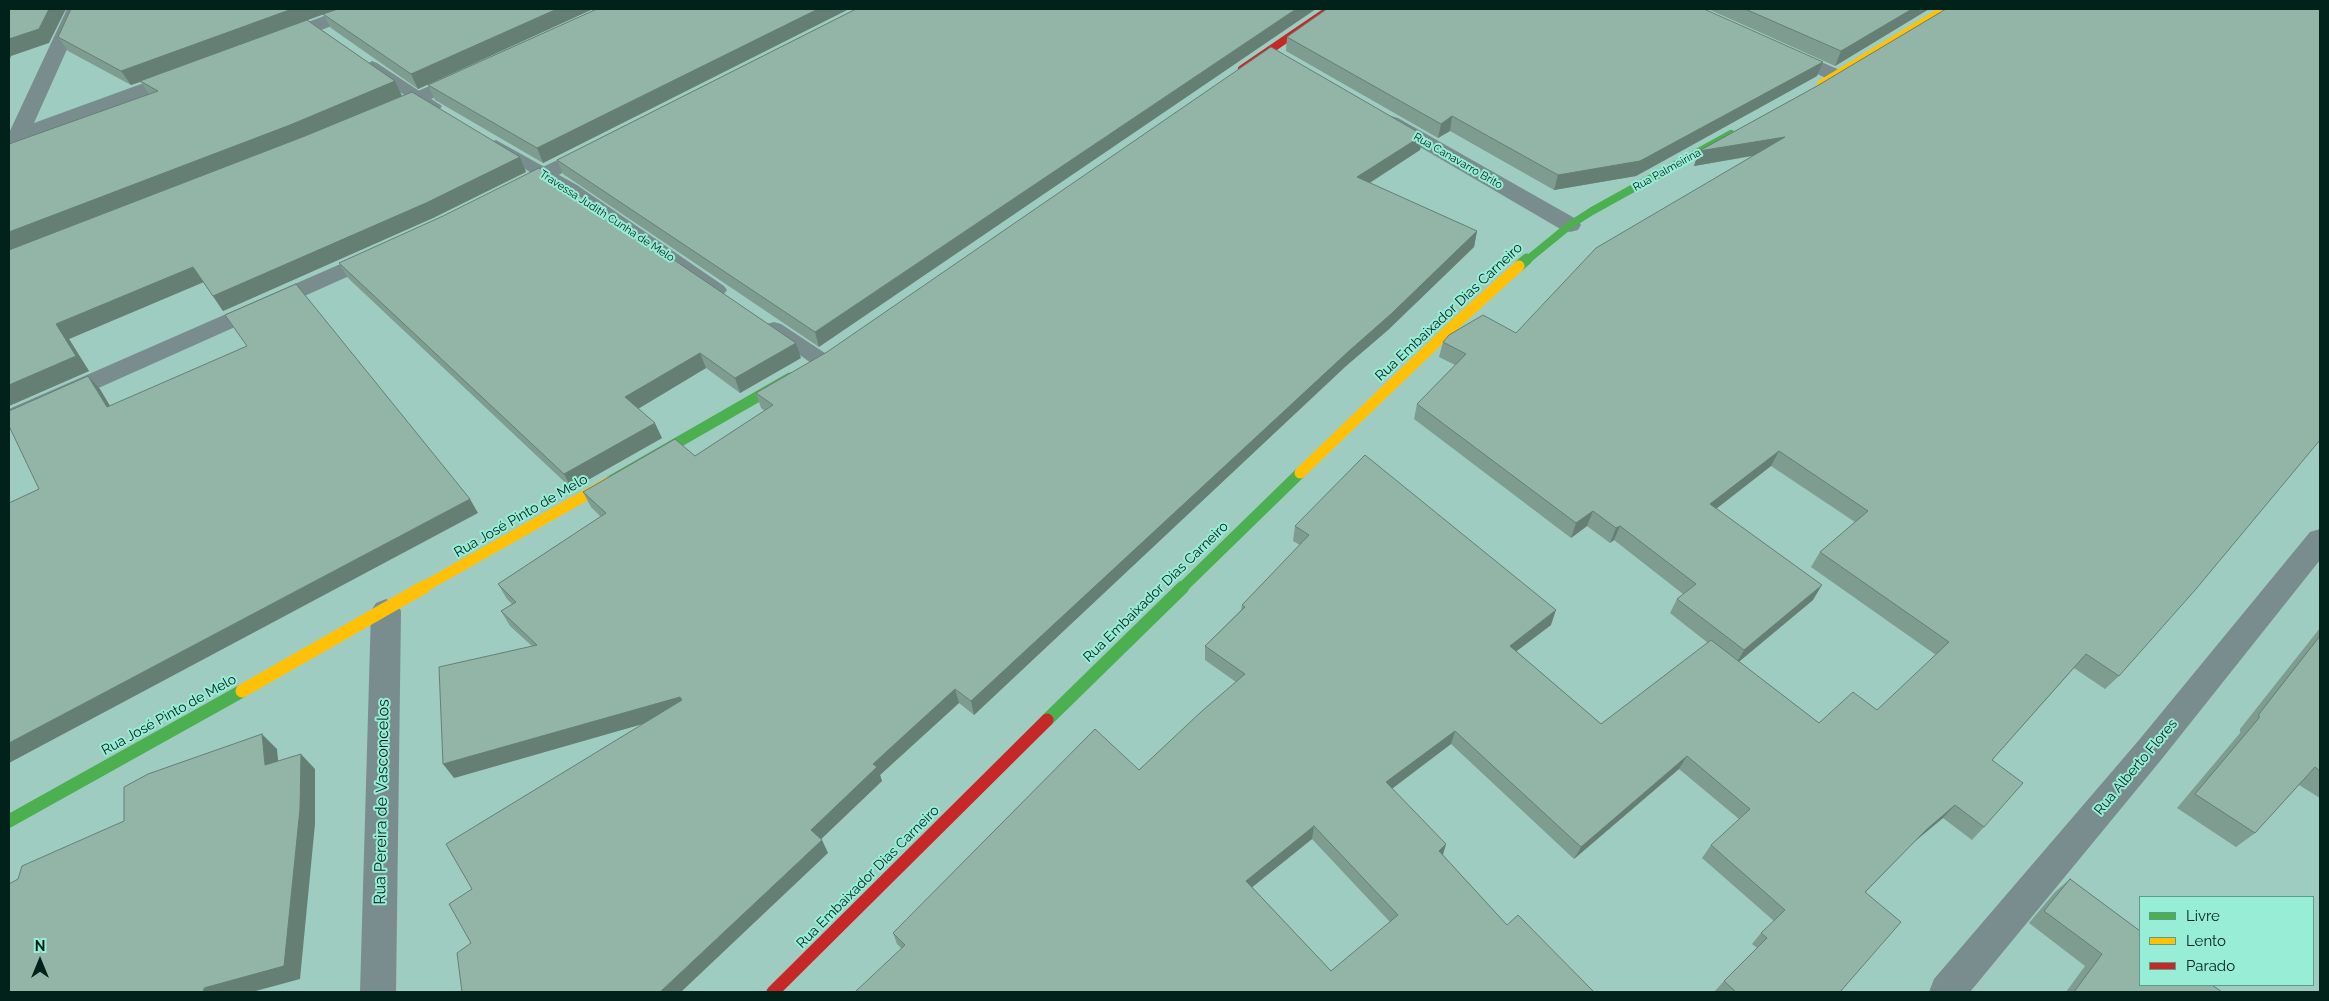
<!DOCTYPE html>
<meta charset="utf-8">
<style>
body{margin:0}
#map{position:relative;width:2329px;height:1001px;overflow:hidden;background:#9eccc0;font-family:Raleway,sans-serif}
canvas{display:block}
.frame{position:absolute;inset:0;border:10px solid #00221a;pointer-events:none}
.legend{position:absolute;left:2139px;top:896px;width:175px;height:90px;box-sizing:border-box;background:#98edd6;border:1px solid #5b9c8b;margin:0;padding:6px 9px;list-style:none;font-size:15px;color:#00221a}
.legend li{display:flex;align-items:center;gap:10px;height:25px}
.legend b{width:25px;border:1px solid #5b9c8b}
.north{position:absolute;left:15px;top:936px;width:50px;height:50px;-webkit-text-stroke:4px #98edd6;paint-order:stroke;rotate:0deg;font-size:14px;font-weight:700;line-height:20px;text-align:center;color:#00221a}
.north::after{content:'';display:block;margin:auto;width:18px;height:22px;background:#00221a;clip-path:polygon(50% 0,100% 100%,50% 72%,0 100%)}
</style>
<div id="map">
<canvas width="2329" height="1001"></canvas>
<div class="frame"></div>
<ul class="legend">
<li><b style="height:6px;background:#4caf50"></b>Livre</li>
<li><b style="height:6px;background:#ffc107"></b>Lento</li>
<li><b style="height:6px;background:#c62828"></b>Parado</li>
</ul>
<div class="north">N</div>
</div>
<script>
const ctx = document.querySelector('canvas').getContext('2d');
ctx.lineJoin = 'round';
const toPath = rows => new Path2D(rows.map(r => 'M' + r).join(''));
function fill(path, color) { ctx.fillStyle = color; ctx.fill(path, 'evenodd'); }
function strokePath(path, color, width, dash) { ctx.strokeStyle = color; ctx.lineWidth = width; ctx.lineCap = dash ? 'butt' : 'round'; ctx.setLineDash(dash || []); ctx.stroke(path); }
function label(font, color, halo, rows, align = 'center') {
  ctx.font = font + ' Raleway,sans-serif'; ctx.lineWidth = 4; ctx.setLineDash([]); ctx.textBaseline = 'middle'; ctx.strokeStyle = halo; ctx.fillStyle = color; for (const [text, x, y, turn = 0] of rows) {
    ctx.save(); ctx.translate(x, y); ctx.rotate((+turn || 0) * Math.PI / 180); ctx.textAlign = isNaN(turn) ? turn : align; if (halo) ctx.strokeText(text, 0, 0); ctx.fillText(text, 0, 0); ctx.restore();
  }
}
fill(toPath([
 [372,61,377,63,442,106,440,109,434,111,413,101,367,69,364,66,372,61],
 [496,140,577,185,724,286,727,290,724,294,718,296,712,294,565,193,490,148,488,145,490,142,496,140],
 [774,322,781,324,828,355,831,360,828,365,821,367,814,365,767,332,765,328,767,324,774,322]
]), '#798d8f');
fill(toPath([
 [67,9,85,9,34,123,174,72,181,70,188,72,191,76,188,80,9,146,9,133,67,9],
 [343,9,368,9,366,13,287,43,280,45,273,43,270,39,273,35,343,9],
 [1787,47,1842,71,1845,75,1842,79,1835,81,1828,79,1780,57,1777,53,1780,49,1787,47],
 [466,70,473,72,476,76,473,80,393,116,386,118,379,116,376,112,379,108,466,70],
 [1391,116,1398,118,1578,220,1581,225,1578,230,1570,232,1562,230,1384,126,1381,122,1384,118,1391,116],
 [593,143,600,145,604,149,600,153,521,195,513,197,505,195,502,190,505,185,593,143],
 [377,248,385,250,388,255,385,260,9,428,9,409,377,248],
 [2320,529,2320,560,2161,760,1970,992,1929,992,1934,979,2139,740,2310,532,2320,529],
 [386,599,396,603,401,611,396,992,360,992,371,611,376,603,386,599]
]), '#798d8f');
strokePath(toPath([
 [1526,261,1570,225,1592,211,1731,134]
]), '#4caf50', 8);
strokePath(toPath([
 [1519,266,1527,259],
 [609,482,790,378],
 [1182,588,1300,473]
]), '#4caf50', 11);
strokePath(toPath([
 [1047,720,1183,587],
 [9,821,242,691]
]), '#4caf50', 13);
strokePath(toPath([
 [1821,84,1945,9]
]), '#ffc107', 8);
strokePath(toPath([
 [1300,473,1453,326,1519,266],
 [422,588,609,482]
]), '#ffc107', 11);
strokePath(toPath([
 [242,691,424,587]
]), '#ffc107', 13);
strokePath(toPath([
 [1242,69,1330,9]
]), '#c62828', 8);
strokePath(toPath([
 [773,992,1047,720]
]), '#c62828', 13);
fill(toPath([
 [71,9,593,9,418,89,331,28,323,14,307,20,395,81,402,96,520,157,526,172,433,218,223,311,203,282,69,339,89,371,9,406,9,144,149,94,141,82,131,85,68,51,58,37],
 [597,9,849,9,543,163,435,100,428,85],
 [856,9,819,347,563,174,557,160],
 [1708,9,1929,9,1835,66],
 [1287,37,1817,76,1636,176,1554,190,1450,131,1438,138,1286,51],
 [1817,86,2119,676,2105,689,2074,668,1992,760,1984,827,1972,840,1943,818,1914,842,1865,893,1840,992,1714,992,1724,981,1757,948,1752,944,1761,933,1774,921,1702,858,1711,845,1739,819,1679,769,1574,859,1451,744,1392,789,1446,844,1443,855,1507,925,1594,992,901,948,897,944,893,933,1139,770,1236,682,1205,660,1205,646,1241,610,1242,605,1300,545,1293,541,1295,526,1551,625,1516,651,1601,724,1708,643,1670,613,1677,599,1683,594,1614,540,1610,543,1587,526,1571,538,1414,419,1417,404,1455,365,1439,357,1443,342,1516,333,1753,156,1694,166,1699,151],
 [1771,466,1855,522,1820,552,1811,567,1936,655,1877,710,1819,723,1739,662,1813,600,1716,509],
 [1312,839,1390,922,1331,971,1252,887],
 [1423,135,1420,150,1370,183,1477,231,1474,247,1388,330,1346,366,974,715,959,703,880,775,882,781,821,839,828,853,471,943,472,889,642,724,454,778,532,646,510,626,501,611,512,604,507,599,498,584,601,517,591,507,583,492,695,456,765,411,761,408,756,393],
 [339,263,801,358,740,393,706,368,638,409,662,438,572,489,348,278],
 [2320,628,2320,798,2299,785,2255,833,2236,847,2177,808,2240,733,2240,729],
 [2070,879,2222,992,2066,992,2085,966,2029,923,2055,892]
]), '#7e9c90');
fill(toPath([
 [49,9,66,9,49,43,11,56,9,61,9,39],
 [292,9,338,9,131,85,121,71],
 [557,9,593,9,418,89,411,74],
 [818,9,849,9,543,163,537,148],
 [1296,9,1316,9,819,347,815,332],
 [1912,9,1929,9,1835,66,1841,51],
 [1823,62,1817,76,1636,176,1554,190,1558,175],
 [395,81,402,96,298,139,9,252,9,232],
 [1452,116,1450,131,1438,138,1441,124],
 [1423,135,1420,150,1355,192,1357,177],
 [1785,137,1779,151,1694,166,1699,151],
 [520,157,526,172,433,218,223,311,213,296],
 [1477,231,1474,247,1388,330,1346,366,974,715,971,701],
 [193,267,204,282,69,339,89,371,9,406,9,385,56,324],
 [796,343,801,358,740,393,735,378],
 [700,353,706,368,631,413,625,397],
 [88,376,100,389,119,421,107,407],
 [655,423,662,438,572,489,564,474],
 [1779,451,1771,466,1703,519,1710,504],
 [470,499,478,513,9,763,9,743],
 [1593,511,1587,526,1571,538,1576,523],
 [1620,526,1614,540,1610,543,1616,528],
 [1822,585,1813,600,1736,664,1744,650],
 [1556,610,1551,625,1505,660,1510,646],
 [955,689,959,703,880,775,882,781,817,843,811,830,873,764],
 [680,697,688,711,454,778,443,764],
 [1455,731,1451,744,1382,796,1386,782],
 [262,734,277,749,280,780,265,765],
 [301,754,315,769,315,824,300,979,252,992,203,992],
 [1687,756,1679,769,1574,859,1581,847],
 [1955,805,1943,818,1914,842,1926,830],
 [1314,826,1312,839,1245,893,1246,881],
 [822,840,828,853,681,992,660,992],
 [1446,844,1442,857,1439,851]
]), '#667f75');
const building = toPath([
 [9,9,49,9,39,29,9,39,9,9],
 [71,9,292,9,121,71,58,37,71,9],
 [338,9,557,9,411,74,323,14,338,9],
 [597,9,818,9,537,148,428,85,597,9],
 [856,9,1296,9,815,332,557,160,856,9],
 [1327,9,1704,9,1823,62,1640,161,1558,175,1452,116,1441,124,1287,37,1327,9],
 [1745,9,1912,9,1841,51,1745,9],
 [1946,9,2320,9,2320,440,2196,589,2119,676,2086,654,1992,760,2023,783,1984,827,1955,805,1926,830,1865,892,1901,922,1840,992,1736,992,1724,981,1767,938,1761,933,1785,910,1711,845,1750,809,1687,756,1581,847,1455,731,1386,782,1446,844,1439,851,1507,925,1518,915,1594,992,855,992,905,945,893,933,1095,729,1139,770,1202,711,1245,674,1205,646,1245,607,1242,605,1309,535,1295,526,1365,455,1556,610,1510,646,1601,724,1711,640,1819,723,1853,692,1877,710,1949,642,1820,552,1868,511,1779,451,1710,504,1822,585,1744,650,1677,599,1696,584,1620,526,1616,528,1593,511,1576,523,1417,404,1466,354,1443,342,1449,335,1483,315,1516,333,1596,248,1785,137,1699,151,1817,86,1946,9],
 [1314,826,1398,915,1331,971,1246,881,1314,826],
 [307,20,395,81,290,125,9,232,9,144,158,91,140,81,307,20],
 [1271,47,1423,135,1357,177,1477,231,1391,314,1349,351,971,701,955,689,873,764,877,767,811,830,822,840,660,992,462,992,457,953,471,943,449,904,472,889,446,844,682,700,680,697,443,764,439,667,537,645,501,611,516,602,498,584,606,513,583,492,675,439,695,456,773,405,756,393,827,352,1271,47],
 [412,92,520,157,426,203,213,296,193,267,56,324,76,356,9,385,9,250,305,136,412,92],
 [539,168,796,343,735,378,700,353,625,397,655,423,564,474,339,263,443,216,539,168],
 [296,284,470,499,9,743,9,503,39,489,9,426,9,411,88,376,107,407,247,346,225,315,296,284],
 [2320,636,2320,771,2315,767,2255,833,2195,794,2259,718,2259,714,2320,636],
 [262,734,265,765,301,754,300,809,284,966,204,988,203,992,9,992,9,884,18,879,22,866,124,821,124,787,148,774,262,734],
 [2070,879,2140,931,2140,985,2212,985,2222,992,2074,992,2102,954,2044,911,2070,879]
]);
fill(building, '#92b5a7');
strokePath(building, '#667f75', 1);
label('11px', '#00221a', '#98edd6', [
 ["Rua Canavarro Brito",1458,161,30],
 ["Rua Palmeirina",1667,170,-29],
 ["Travessa Judith Cunha de Melo",607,216,33]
]);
label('14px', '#00221a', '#98edd6', [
 ["Rua Embaixador Dias Carneiro",1449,312,-43],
 ["Rua José Pinto de Melo",521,516,-30],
 ["Rua Embaixador Dias Carneiro",1156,592,-44],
 ["Rua José Pinto de Melo",169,715,-29],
 ["Rua Alberto Flores",2136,767,-50],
 ["Rua Embaixador Dias Carneiro",868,877,-45]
]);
label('16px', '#00221a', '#98edd6', [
 ["Rua Pereira de Vasconcelos",382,802,-89]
]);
</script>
